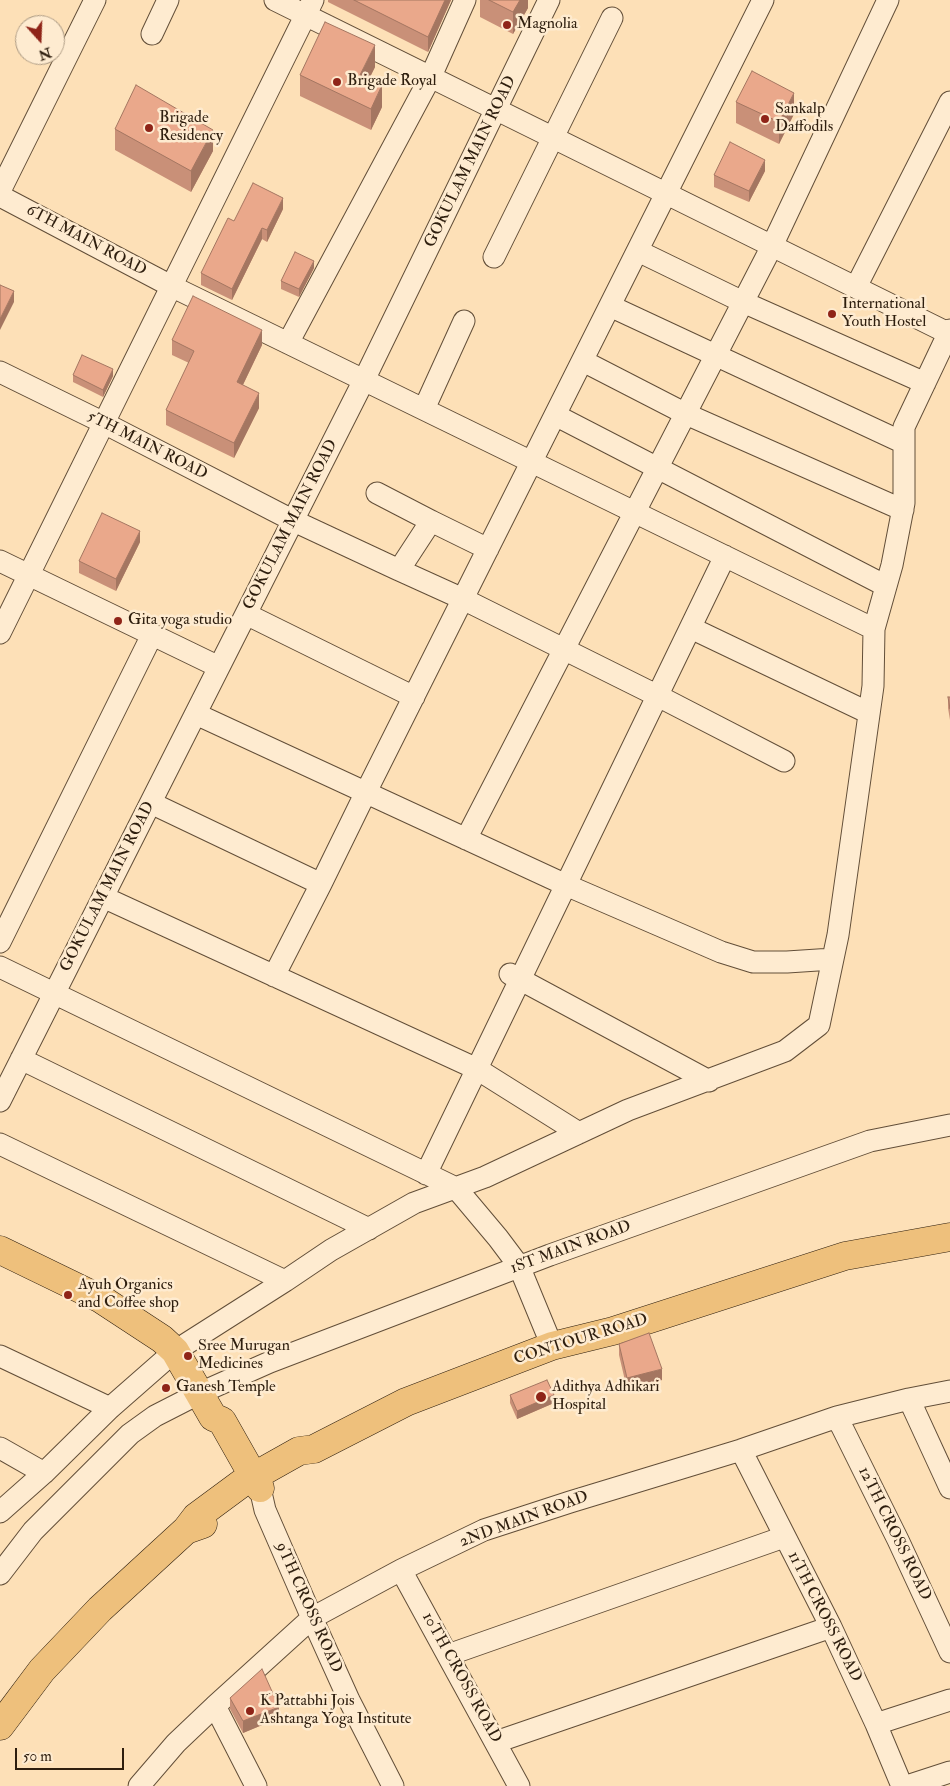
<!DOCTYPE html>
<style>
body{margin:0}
#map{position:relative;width:950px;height:1786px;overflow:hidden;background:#fde0b7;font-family:"IM FELL Double Pica",serif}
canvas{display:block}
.north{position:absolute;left:15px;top:15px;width:50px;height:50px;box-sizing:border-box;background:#feebd0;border:1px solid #ab9982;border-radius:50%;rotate:160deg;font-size:14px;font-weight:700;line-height:20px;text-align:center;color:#2e1e0e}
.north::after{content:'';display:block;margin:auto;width:18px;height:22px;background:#8f2418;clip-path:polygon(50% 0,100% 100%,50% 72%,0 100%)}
.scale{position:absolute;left:15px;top:1748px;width:109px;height:22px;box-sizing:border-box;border:2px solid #2e1e0e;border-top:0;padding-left:6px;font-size:15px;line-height:18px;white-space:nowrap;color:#2e1e0e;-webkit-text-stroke:4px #feebd0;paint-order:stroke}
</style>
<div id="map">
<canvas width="950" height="1786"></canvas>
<div class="north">N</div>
<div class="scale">50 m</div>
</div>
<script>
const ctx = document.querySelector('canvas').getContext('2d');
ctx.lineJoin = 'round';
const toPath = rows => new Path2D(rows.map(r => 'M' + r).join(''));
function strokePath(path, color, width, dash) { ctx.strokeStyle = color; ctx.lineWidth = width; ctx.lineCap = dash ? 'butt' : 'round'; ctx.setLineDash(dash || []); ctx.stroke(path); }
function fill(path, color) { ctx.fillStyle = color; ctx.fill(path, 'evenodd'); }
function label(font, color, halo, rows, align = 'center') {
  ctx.font = font + ' "IM FELL Double Pica",serif'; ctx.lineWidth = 5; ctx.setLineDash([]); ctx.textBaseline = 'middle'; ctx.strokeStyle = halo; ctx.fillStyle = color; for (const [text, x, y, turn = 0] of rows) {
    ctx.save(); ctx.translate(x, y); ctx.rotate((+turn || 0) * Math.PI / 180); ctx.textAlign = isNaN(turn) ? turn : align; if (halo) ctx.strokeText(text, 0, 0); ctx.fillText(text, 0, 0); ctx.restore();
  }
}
const minor = toPath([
 [275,0,950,334],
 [152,34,168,0],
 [0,191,95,0],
 [0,196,171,286,874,629],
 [638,251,743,302,925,383],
 [494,257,612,18],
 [856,287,950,102],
 [610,306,904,443],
 [288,343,431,76,465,0],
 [583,361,686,414,903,510],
 [0,372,104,423,294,521,399,570,431,521,377,493],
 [424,409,464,321],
 [555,415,886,586],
 [431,521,488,549],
 [0,561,219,667],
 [399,570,463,599,658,696,784,761],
 [246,614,414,697],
 [691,628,869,713],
 [0,633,313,0],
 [196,714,566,885,721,952,753,962,787,962,833,959],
 [151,803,321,884],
 [466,839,772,246,888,0],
 [103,897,477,1069,579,1133],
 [0,942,152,635],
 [0,967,456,1188,498,1238,519,1266,552,1346],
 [510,974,709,1081],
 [274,976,321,884,366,792,763,0],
 [21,1059,369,1229],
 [0,1101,364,380,549,0],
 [0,1144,285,1281],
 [426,1174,725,556],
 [0,1356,110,1408],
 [909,1399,950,1488],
 [837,1417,898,1540,950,1652],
 [0,1448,44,1473],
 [741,1450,831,1627,876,1724,902,1786],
 [260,1488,265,1510,312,1618,349,1700,393,1786],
 [0,1512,44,1473,110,1408,175,1351,285,1281,331,1250,414,1203,485,1177,628,1110,785,1051,819,1025,838,935,873,686,874,629,892,565,904,503,904,427,950,330],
 [401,1570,519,1786],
 [0,1574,33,1531,130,1434,155,1416,200,1393,270,1362,550,1255,870,1141,950,1125],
 [448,1655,784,1537],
 [215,1706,256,1786],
 [876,1724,950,1700],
 [496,1742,831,1627],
 [139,1786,176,1743,215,1706,312,1618,401,1570,484,1530,570,1502,741,1450,837,1417,909,1399,950,1391],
 [907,1786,950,1772]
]);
const major = toPath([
 [0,1250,101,1299,162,1339,175,1351,213,1417,222,1421,260,1488],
 [186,1530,196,1517,242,1483,299,1451,314,1449,406,1402,552,1346,613,1331,845,1256,950,1237],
 [0,1726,42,1670,100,1609,186,1530,203,1524]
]);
strokePath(minor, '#624e38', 23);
strokePath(major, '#2e1e0e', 29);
strokePath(minor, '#feebd0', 21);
strokePath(major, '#eec07c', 28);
fill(toPath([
 [328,0,451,0,428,52,328,2],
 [480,0,528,0,528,8,513,34,480,17],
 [375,67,369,79,382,107,371,130,300,96,300,75],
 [736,102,794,114,779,144,736,123],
 [115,129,213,151,191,192,115,150],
 [765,171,749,202,714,187,714,175],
 [283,209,267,242,262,239,232,300,201,285,201,273,234,221],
 [314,268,299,297,281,289,281,281],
 [172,340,262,345,243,385,259,408,234,458,166,425,166,410,189,363,172,355],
 [73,375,113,376,103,397,73,382],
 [140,542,116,591,79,573,79,561],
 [948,697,950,697,950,720,948,708],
 [619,1344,662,1380,627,1389,619,1355],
 [510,1395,554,1403,517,1419,510,1403],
 [230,1698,279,1718,243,1733,230,1709]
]), '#c99078');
fill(toPath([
 [445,0,451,0,428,52,428,37],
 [520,0,528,0,528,8,513,34,513,12],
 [375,45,375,67,360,97,360,75],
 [382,85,382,107,371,130,371,109],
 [794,93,794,114,779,144,779,122],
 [213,130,213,151,191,192,191,171],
 [765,160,765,171,749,202,749,191],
 [283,198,283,209,267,242,267,230],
 [262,228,262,239,232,300,232,289],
 [314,261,314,268,299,297,299,289],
 [14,291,14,302,0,330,0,319],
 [262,330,262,345,237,397,237,382],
 [113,369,113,376,103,397,103,390],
 [259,393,259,408,234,458,234,443],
 [140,531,140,542,116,591,116,579],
 [662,1369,662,1380,627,1389,627,1378],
 [554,1395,554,1403,517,1419,517,1411],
 [279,1707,279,1718,243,1733,243,1721]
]), '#a47661');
const building = toPath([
 [354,0,445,0,428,37,354,0],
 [489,0,520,0,513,12,489,0],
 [325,22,375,45,360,75,382,85,371,109,300,75,325,22],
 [752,71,794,93,779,122,736,102,752,71],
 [136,85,213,130,191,171,115,129,136,85],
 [730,142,765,160,749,191,714,175,730,142],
 [253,183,283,198,267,230,262,228,232,289,201,273,228,218,234,221,253,183],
 [295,252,314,261,299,289,281,281,295,252],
 [0,285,14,291,0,319,0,285],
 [193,296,262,330,237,382,259,393,234,443,166,410,194,351,172,340,193,296],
 [82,355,113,369,103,390,73,375,82,355],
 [102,513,140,531,116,579,79,561,102,513],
 [948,697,950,697,950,709,948,697],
 [649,1333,662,1369,627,1378,619,1344,649,1333],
 [547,1380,554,1395,517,1411,510,1395,547,1380],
 [262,1669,279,1707,243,1721,230,1698,262,1669]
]);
fill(building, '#eaa88b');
strokePath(building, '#a47661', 1);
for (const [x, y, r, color] of [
 [507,25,5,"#8f2418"],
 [337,82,5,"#8f2418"],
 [765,119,5,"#8f2418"],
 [149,128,5,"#8f2418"],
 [832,314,5,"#8f2418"],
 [118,621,5,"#8f2418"],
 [68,1295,5,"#8f2418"],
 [188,1356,5,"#8f2418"],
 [166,1388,5,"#8f2418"],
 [541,1397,6,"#8f2418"],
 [250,1711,5,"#8f2418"]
]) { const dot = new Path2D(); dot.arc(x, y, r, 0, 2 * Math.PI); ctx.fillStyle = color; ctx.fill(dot); strokePath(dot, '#feebd0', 2); }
label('16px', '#2e1e0e', '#feebd0', [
 ["Magnolia",517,25],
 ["Brigade Royal",347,82],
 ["Sankalp",775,110],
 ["Daffodils",775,128],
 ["Brigade",159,119],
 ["Residency",159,137],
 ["International",842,305],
 ["Youth Hostel",842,323],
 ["Gita yoga studio",128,621],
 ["Ayuh Organics",78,1286],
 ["and Coffee shop",78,1304],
 ["Sree Murugan",198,1347],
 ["Medicines",198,1365],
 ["Ganesh Temple",176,1388],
 ["Adithya Adhikari",552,1388],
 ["Hospital",552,1406],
 ["K Pattabhi Jois",260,1702],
 ["Ashtanga Yoga Institute",260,1720]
], 'left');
label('16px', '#2e1e0e', '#feebd0', [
 ["GOKULAM MAIN ROAD",471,162,-64],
 ["6TH MAIN ROAD",86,241,28],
 ["5TH MAIN ROAD",147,446,27],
 ["GOKULAM MAIN ROAD",291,525,-63],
 ["GOKULAM MAIN ROAD",108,887,-63],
 ["1ST MAIN ROAD",571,1248,-20],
 ["CONTOUR ROAD",581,1340,-17],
 ["2ND MAIN ROAD",524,1520,-20],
 ["12TH CROSS ROAD",894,1534,64],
 ["9TH CROSS ROAD",308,1608,66],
 ["11TH CROSS ROAD",824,1617,63],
 ["10TH CROSS ROAD",461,1678,61]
]);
</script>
